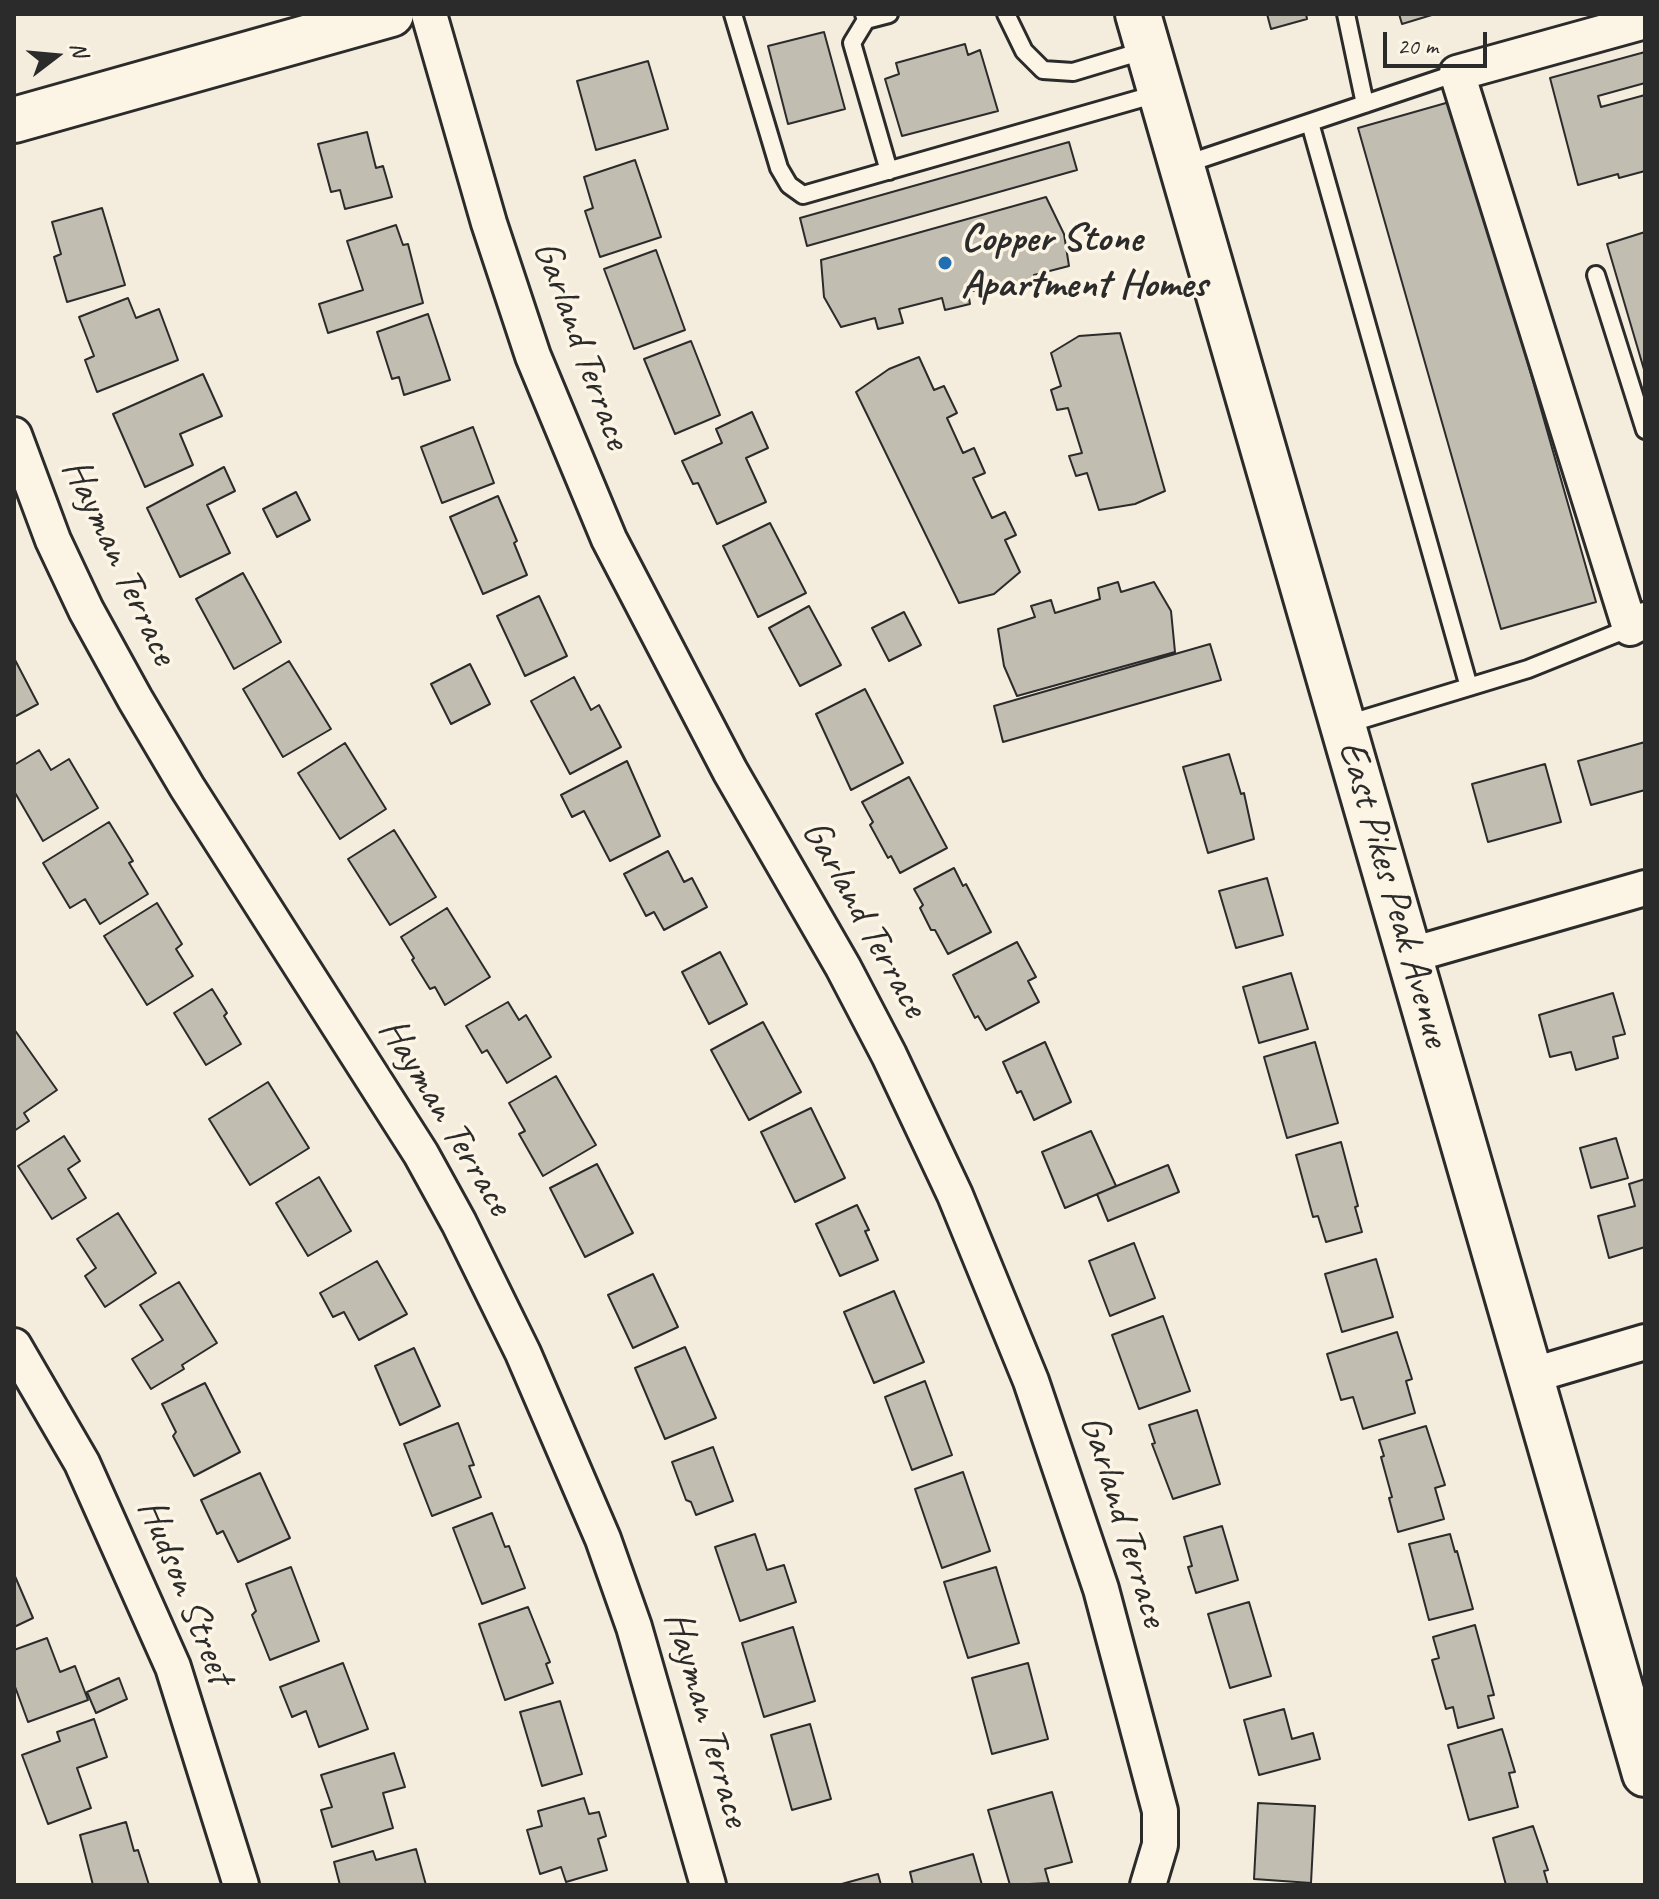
<!DOCTYPE html>
<style>
body{margin:0}
#map{position:relative;width:1659px;height:1899px;overflow:hidden;background:#f4edde;font-family:Caveat,sans-serif}
canvas{display:block}
.frame{position:absolute;inset:0;border:16px solid #2b2b2b;pointer-events:none}
.north{position:absolute;left:16px;top:16px;width:80px;height:80px;-webkit-text-stroke:6px #fcf5e5;paint-order:stroke;rotate:74deg;font-size:22px;font-weight:700;line-height:32px;text-align:center;color:#2b2b2b}
.north::after{content:'';display:block;margin:auto;width:28px;height:36px;background:#2b2b2b;clip-path:polygon(50% 0,100% 100%,50% 72%,0 100%)}
.scale{position:absolute;left:1383px;top:32px;width:104px;height:36px;box-sizing:border-box;border:4px solid #2b2b2b;border-top:0;padding-left:10px;font-size:24px;line-height:28px;white-space:nowrap;color:#2b2b2b;-webkit-text-stroke:6px #fcf5e5;paint-order:stroke}
</style>
<div id="map">
<canvas width="1659" height="1899"></canvas>
<div class="frame"></div>
<div class="north">N</div>
<div class="scale">20 m</div>
</div>
<script>
const ctx = document.querySelector('canvas').getContext('2d');
ctx.lineJoin = 'round';
function fill(path, color) { ctx.fillStyle = color; ctx.fill(path, 'evenodd'); }
const toPath = rows => new Path2D(rows.map(r => 'M' + r).join(''));
function strokePath(path, color, width, dash) { ctx.strokeStyle = color; ctx.lineWidth = width; ctx.lineCap = dash ? 'butt' : 'round'; ctx.setLineDash(dash || []); ctx.stroke(path); }
function label(font, color, halo, rows, align = 'center') {
  ctx.font = font + ' Caveat,sans-serif'; ctx.lineWidth = 7; ctx.setLineDash([]); ctx.textBaseline = 'middle'; ctx.strokeStyle = halo; ctx.fillStyle = color; for (const [text, x, y, turn = 0] of rows) {
    ctx.save(); ctx.translate(x, y); ctx.rotate((+turn || 0) * Math.PI / 180); ctx.textAlign = isNaN(turn) ? turn : align; if (halo) ctx.strokeText(text, 0, 0); ctx.fillText(text, 0, 0); ctx.restore();
  }
}
const building = toPath([
 [1267,14,1306,14,1307,19,1271,29,1267,14],
 [1399,14,1435,14,1402,24,1399,14],
 [824,32,845,109,788,124,768,46,824,32],
 [965,44,968,55,980,50,998,111,902,136,885,79,899,74,896,63,965,44],
 [1645,52,1645,83,1598,96,1601,107,1645,95,1645,171,1619,178,1618,174,1578,185,1550,78,1645,52],
 [648,61,668,129,596,150,577,81,648,61],
 [1453,101,1596,602,1501,629,1358,128,1453,101],
 [367,132,376,168,383,166,392,197,345,209,340,190,331,192,318,144,367,132],
 [1069,142,1077,170,807,246,800,218,1069,142],
 [635,160,661,237,600,257,585,211,593,208,584,177,635,160],
 [1046,197,1064,234,1069,266,1034,275,1037,286,1008,294,1005,283,968,292,970,304,945,310,942,298,899,309,903,323,878,329,875,318,841,327,824,297,821,260,1046,197],
 [102,208,125,285,67,302,54,257,61,254,52,222,102,208],
 [396,225,403,245,408,244,423,303,328,333,319,304,363,290,347,241,396,225],
 [1645,232,1645,373,1607,244,1645,232],
 [656,250,685,330,634,349,604,269,656,250],
 [128,298,136,318,159,309,178,360,97,392,85,360,94,356,79,317,128,298],
 [428,314,450,380,404,395,399,377,392,379,377,332,428,314],
 [1120,333,1165,491,1135,504,1099,510,1087,473,1076,476,1069,456,1082,453,1068,408,1057,410,1051,390,1061,386,1051,353,1079,336,1120,333],
 [691,341,720,415,675,434,644,359,691,341],
 [919,357,934,390,944,386,957,413,947,418,963,453,974,448,985,473,973,478,992,518,1005,512,1016,535,1005,540,1020,572,994,594,959,603,856,392,889,369,919,357],
 [203,374,222,416,180,434,193,465,145,487,113,414,203,374],
 [752,412,768,448,746,458,766,502,717,524,698,483,693,484,682,461,722,443,716,429,752,412],
 [473,427,494,483,442,503,421,447,473,427],
 [224,467,235,491,207,505,230,553,180,577,147,508,224,467],
 [296,492,310,520,277,537,263,509,296,492],
 [498,496,517,541,514,543,527,575,483,594,450,517,498,496],
 [770,523,806,593,758,617,723,546,770,523],
 [243,573,281,642,234,669,196,599,243,573],
 [1118,582,1121,592,1154,582,1171,611,1175,652,1017,696,1004,666,998,629,1035,617,1031,606,1051,600,1055,613,1100,599,1098,588,1118,582],
 [539,596,567,656,525,676,497,616,539,596],
 [809,606,841,665,800,686,769,628,809,606],
 [904,612,921,645,889,661,872,628,904,612],
 [1210,644,1221,680,1003,742,994,706,1210,644],
 [14,658,38,704,14,717,14,658],
 [289,661,331,729,283,757,243,689,289,661],
 [470,664,490,704,451,724,431,684,470,664],
 [574,677,591,710,599,705,621,747,570,774,531,701,574,677],
 [865,689,903,763,851,790,816,714,865,689],
 [1645,742,1645,790,1591,805,1578,761,1645,742],
 [345,743,386,809,340,839,298,773,345,743],
 [39,750,51,770,69,759,98,808,43,841,14,791,14,765,39,750],
 [1229,754,1241,794,1244,793,1254,839,1208,853,1183,767,1229,754],
 [627,761,660,836,610,861,584,811,572,817,561,795,627,761],
 [1545,764,1561,822,1488,842,1472,784,1545,764],
 [909,777,947,848,900,873,891,856,888,858,870,825,873,822,862,802,909,777],
 [109,822,133,861,129,863,148,894,100,924,85,899,70,908,43,863,109,822],
 [394,830,436,897,390,925,348,859,394,830],
 [668,851,684,882,692,878,707,907,664,930,654,912,646,916,624,874,668,851],
 [954,868,963,886,966,884,991,932,948,954,935,930,931,930,920,908,923,905,914,889,954,868],
 [1267,878,1283,935,1236,948,1219,891,1267,878],
 [157,903,182,944,176,949,193,976,147,1005,104,936,157,903],
 [447,908,490,977,445,1005,435,987,430,989,412,960,414,958,401,937,447,908],
 [1017,942,1036,977,1028,981,1039,1002,986,1030,978,1016,975,1018,953,975,1017,942],
 [720,952,747,1004,709,1024,682,972,720,952],
 [1291,973,1308,1029,1259,1043,1243,987,1291,973],
 [212,989,227,1013,224,1016,241,1044,206,1065,174,1013,212,989],
 [1613,993,1625,1034,1613,1037,1618,1058,1576,1070,1571,1052,1550,1057,1539,1015,1613,993],
 [508,1002,519,1020,526,1015,551,1057,507,1083,487,1050,482,1053,466,1026,508,1002],
 [763,1022,801,1092,749,1120,711,1050,763,1022],
 [14,1029,57,1090,24,1113,29,1121,14,1131,14,1029],
 [1045,1042,1071,1102,1034,1120,1021,1091,1017,1093,1003,1062,1045,1042],
 [1315,1042,1338,1123,1287,1138,1264,1057,1315,1042],
 [556,1076,596,1145,543,1176,519,1134,525,1131,509,1103,556,1076],
 [268,1082,309,1148,250,1185,209,1119,268,1082],
 [811,1108,845,1178,795,1202,761,1132,811,1108],
 [1091,1131,1116,1186,1065,1208,1042,1152,1091,1131],
 [64,1136,80,1161,68,1169,86,1198,52,1219,18,1166,64,1136],
 [1616,1138,1628,1178,1591,1188,1580,1148,1616,1138],
 [1341,1142,1358,1206,1355,1207,1362,1232,1326,1242,1318,1216,1313,1217,1296,1155,1341,1142],
 [597,1164,633,1233,585,1257,550,1188,597,1164],
 [1168,1165,1179,1192,1108,1221,1097,1194,1168,1165],
 [319,1177,351,1231,308,1256,276,1203,319,1177],
 [1645,1179,1645,1247,1609,1258,1598,1216,1635,1206,1629,1184,1645,1179],
 [857,1205,869,1230,865,1231,878,1260,840,1276,816,1224,857,1205],
 [118,1213,156,1273,105,1307,85,1276,96,1268,77,1239,118,1213],
 [1134,1243,1155,1298,1110,1316,1089,1261,1134,1243],
 [1376,1259,1393,1317,1342,1332,1325,1274,1376,1259],
 [377,1261,407,1314,359,1340,344,1312,333,1317,320,1293,377,1261],
 [653,1274,678,1327,633,1348,608,1295,653,1274],
 [179,1282,217,1343,182,1365,184,1369,151,1389,132,1359,163,1340,140,1305,179,1282],
 [894,1291,924,1362,874,1383,844,1312,894,1291],
 [1163,1316,1190,1391,1139,1409,1112,1335,1163,1316],
 [1397,1332,1412,1379,1406,1381,1415,1413,1363,1429,1353,1397,1341,1400,1327,1354,1397,1332],
 [685,1347,716,1418,665,1439,635,1368,685,1347],
 [414,1348,440,1406,400,1425,375,1366,414,1348],
 [925,1381,952,1455,912,1470,885,1397,925,1381],
 [205,1383,240,1452,194,1476,173,1436,176,1432,162,1404,205,1383],
 [1197,1410,1220,1484,1173,1499,1152,1444,1155,1443,1149,1425,1197,1410],
 [458,1423,474,1465,469,1466,481,1497,432,1516,404,1444,458,1423],
 [1426,1426,1445,1485,1435,1488,1444,1519,1398,1532,1389,1498,1392,1497,1381,1457,1384,1456,1379,1440,1426,1426],
 [713,1447,733,1501,696,1515,691,1502,686,1500,672,1462,713,1447],
 [963,1472,990,1551,942,1568,915,1489,963,1472],
 [260,1473,290,1538,238,1562,223,1531,217,1534,201,1500,260,1473],
 [492,1513,505,1547,509,1546,525,1588,482,1604,453,1528,492,1513],
 [1222,1526,1238,1580,1196,1593,1188,1567,1192,1566,1184,1537,1222,1526],
 [755,1534,767,1570,784,1565,796,1602,740,1621,715,1547,755,1534],
 [1450,1534,1455,1552,1457,1551,1473,1609,1429,1620,1409,1544,1450,1534],
 [291,1567,319,1641,270,1660,252,1615,256,1611,246,1584,291,1567],
 [996,1567,1019,1643,968,1658,944,1582,996,1567],
 [14,1574,33,1618,14,1627,14,1574],
 [1249,1602,1271,1676,1230,1688,1208,1614,1249,1602],
 [528,1607,550,1662,546,1664,553,1683,505,1700,479,1624,528,1607],
 [1475,1625,1494,1695,1488,1696,1494,1718,1458,1728,1453,1707,1446,1709,1432,1660,1439,1658,1433,1637,1475,1625],
 [793,1627,815,1701,764,1717,742,1643,793,1627],
 [47,1638,60,1672,75,1666,88,1700,28,1722,14,1684,14,1650,47,1638],
 [343,1663,368,1729,319,1747,306,1711,292,1717,280,1687,343,1663],
 [1028,1663,1048,1739,992,1754,972,1678,1028,1663],
 [119,1678,127,1699,96,1713,87,1692,119,1678],
 [560,1701,582,1774,542,1786,520,1712,560,1701],
 [1284,1709,1292,1739,1313,1733,1320,1759,1259,1775,1244,1720,1284,1709],
 [94,1719,107,1757,77,1768,91,1808,48,1824,22,1755,60,1741,57,1732,94,1719],
 [810,1724,831,1799,792,1810,771,1735,810,1724],
 [1502,1729,1515,1772,1509,1773,1518,1807,1469,1820,1448,1745,1502,1729],
 [394,1753,405,1787,383,1793,393,1828,332,1847,321,1810,332,1807,321,1775,394,1753],
 [1052,1792,1072,1862,1045,1869,1049,1883,1010,1885,988,1810,1052,1792],
 [584,1798,589,1814,599,1812,606,1836,598,1839,607,1870,566,1882,561,1867,540,1874,527,1830,542,1826,538,1811,584,1798],
 [1258,1803,1315,1806,1311,1883,1254,1879,1258,1803],
 [126,1822,134,1851,138,1850,149,1885,93,1885,80,1835,126,1822],
 [1533,1826,1548,1870,1544,1871,1548,1885,1506,1885,1493,1838,1533,1826],
 [416,1849,426,1885,340,1885,334,1862,373,1851,376,1860,416,1849],
 [973,1854,982,1885,913,1885,910,1872,973,1854],
 [878,1874,881,1885,838,1885,878,1874]
]);
fill(building, '#c2bdb1');
strokePath(building, '#2b2b2b', 2);
const service = toPath([
 [733,14,779,168,789,185,803,195,1160,93],
 [864,14,866,20,889,14],
 [1006,14,1024,51,1043,70,1073,72,1146,50],
 [1346,14,1365,104],
 [866,20,852,43,889,171],
 [1310,123,1469,687],
 [1183,165,1457,73],
 [1596,275,1645,430],
 [1344,725,1528,669,1630,628]
]);
const minor = toPath([
 [429,14,489,223,533,356,609,539,730,771,843,967,889,1055,955,1195,1031,1381,1101,1589,1160,1811,1160,1845,1148,1885],
 [1645,21,1457,73,1630,628,1645,620],
 [14,435,53,540,86,610,135,699,187,787,421,1154,459,1223,523,1353,603,1539,634,1627,708,1885],
 [1411,955,1645,888],
 [14,1346,82,1463,173,1667,241,1885],
 [1530,1376,1645,1342]
]);
const secondary = toPath([
 [1138,14,1645,1774]
]);
const primary = toPath([
 [14,120,391,14]
]);
strokePath(service, '#2b2b2b', 22);
strokePath(minor, '#2b2b2b', 40);
strokePath(secondary, '#2b2b2b', 50);
strokePath(primary, '#2b2b2b', 50);
strokePath(service, '#fcf5e5', 16);
strokePath(minor, '#fcf5e5', 34);
strokePath(secondary, '#fcf5e5', 44);
strokePath(primary, '#fcf5e5', 44);
for (const [x, y, r, color] of [
 [945,263,8,"#1f6fb2"]
]) { const dot = new Path2D(); dot.arc(x, y, r, 0, 2 * Math.PI); ctx.fillStyle = color; ctx.fill(dot); strokePath(dot, '#fcf5e5', 3); }
label('bold 40px', '#2b2b2b', '#fcf5e5', [
 ["Copper Stone",961,240],
 ["Apartment Homes",961,286]
], 'left');
label('40px', '#2b2b2b', '#fcf5e5', [
 ["Garland Terrace",581,345,70],
 ["Hayman Terrace",119,562,65],
 ["East Pikes Peak Avenue",1393,894,74],
 ["Garland Terrace",864,919,61],
 ["Hayman Terrace",445,1117,59],
 ["Garland Terrace",1123,1521,73],
 ["Hudson Street",185,1592,68],
 ["Hayman Terrace",706,1719,74]
]);
</script>
